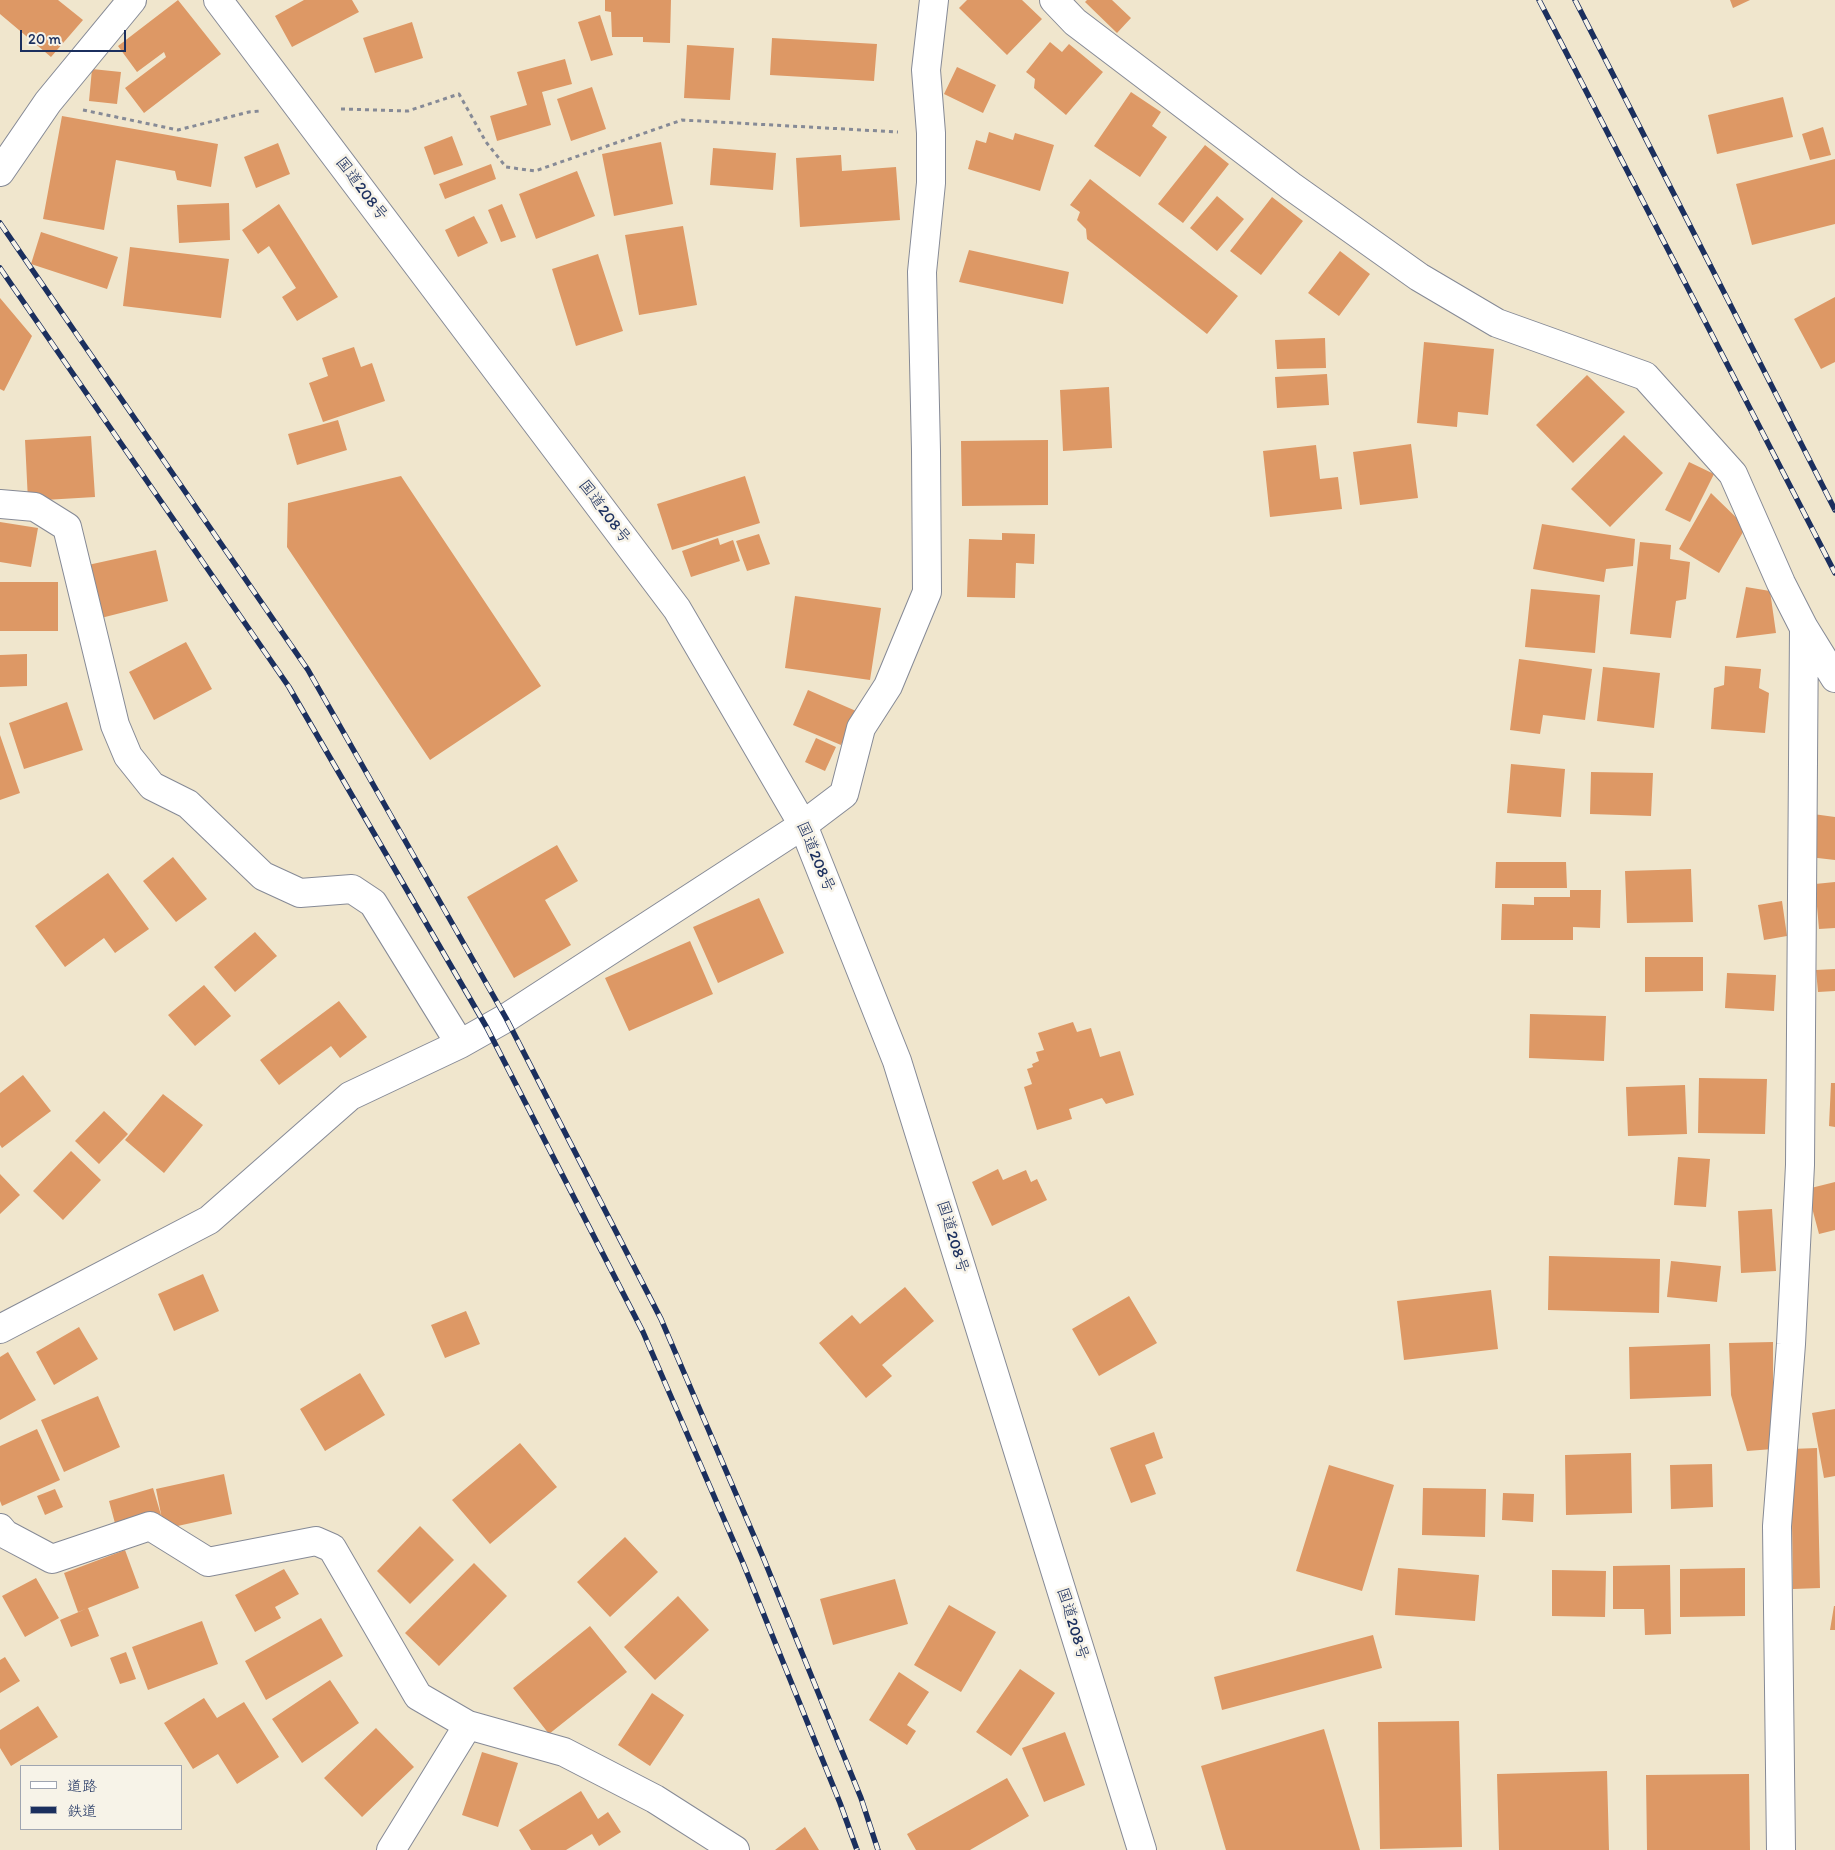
<!DOCTYPE html>
<meta charset="utf-8">
<style>
body{margin:0}
#map{position:relative;width:1835px;height:1850px;overflow:hidden;background:#f0e6cd;font-family:Itim,"Klee One",sans-serif}
canvas{display:block}
.legend{position:absolute;left:20px;top:1765px;width:162px;height:65px;box-sizing:border-box;background:#f7f3e8;border:1px solid #9fa5b1;margin:0;padding:6px 9px;list-style:none;font-size:15px;color:#1b2f5e}
.legend li{display:flex;align-items:center;gap:10px;height:25px}
.legend b{width:25px;border:1px solid #9fa5b1}
.scale{position:absolute;left:20px;top:30px;width:106px;height:22px;box-sizing:border-box;border:2px solid #1b2f5e;border-top:0;padding-left:6px;font-size:15px;line-height:18px;white-space:nowrap;color:#1b2f5e;-webkit-text-stroke:4px #f7f3e8;paint-order:stroke}
</style>
<div id="map">
<canvas width="1835" height="1850"></canvas>
<ul class="legend">
<li><b style="height:6px;background:#fff"></b>道路</li>
<li><b style="height:6px;background:#1b2f5e"></b>鉄道</li>
</ul>
<div class="scale">20 m</div>
</div>
<script>
const ctx = document.querySelector('canvas').getContext('2d');
ctx.lineJoin = 'round';
function fill(path, color) { ctx.fillStyle = color; ctx.fill(path, 'evenodd'); }
const toPath = rows => new Path2D(rows.map(r => 'M' + r).join(''));
function strokePath(path, color, width, dash) { ctx.strokeStyle = color; ctx.lineWidth = width; ctx.lineCap = dash ? 'butt' : 'round'; ctx.setLineDash(dash || []); ctx.stroke(path); }
function label(font, color, halo, rows, align = 'center') {
  ctx.font = font + ' Itim,"Klee One",sans-serif'; ctx.lineWidth = 5; ctx.setLineDash([]); ctx.textBaseline = 'middle'; ctx.strokeStyle = halo; ctx.fillStyle = color; for (const [text, x, y, turn = 0] of rows) {
    ctx.save(); ctx.translate(x, y); ctx.rotate((+turn || 0) * Math.PI / 180); ctx.textAlign = isNaN(turn) ? turn : align; if (halo) ctx.strokeText(text, 0, 0); ctx.fillText(text, 0, 0); ctx.restore();
  }
}
fill(toPath([
 [0,0,58,0,83,20,51,57,0,14],
 [178,0,221,54,144,113,125,88,166,57,164,52,137,72,118,46],
 [304,0,352,0,359,12,292,47,275,16],
 [605,0,671,0,670,43,643,42,643,37,612,37,611,12,605,11],
 [967,0,1022,0,1042,19,1007,55,959,8],
 [1087,0,1112,0,1131,18,1117,33,1085,2],
 [1730,0,1750,0,1733,8],
 [600,15,613,55,591,61,578,22],
 [412,22,423,58,375,73,363,38],
 [772,38,877,44,874,81,770,75],
 [1050,42,1062,52,1069,44,1103,72,1066,115,1034,88,1035,79,1026,72],
 [687,45,734,48,730,100,684,98],
 [565,59,572,84,542,92,551,125,497,141,490,116,527,105,517,72],
 [957,67,996,85,983,113,944,94],
 [92,69,121,72,117,104,89,101],
 [592,87,606,129,571,141,557,99],
 [1131,92,1161,112,1152,126,1167,137,1140,177,1094,146],
 [1783,97,1793,137,1717,154,1708,115],
 [62,116,218,144,211,187,177,180,175,171,116,160,104,230,43,219],
 [1823,127,1831,155,1810,160,1802,134],
 [989,132,1013,140,1015,133,1054,145,1040,191,968,169,976,140,986,143],
 [452,136,463,165,434,175,424,147],
 [661,142,673,204,614,216,602,154],
 [278,143,290,174,256,188,244,157],
 [1205,145,1229,164,1183,223,1158,204],
 [713,148,776,153,773,190,710,185],
 [841,155,842,171,896,167,900,220,800,227,796,158],
 [1835,159,1835,224,1752,245,1736,184],
 [491,164,496,179,445,199,439,184],
 [577,171,595,216,536,239,519,194],
 [1090,179,1238,296,1207,334,1087,239,1086,229,1077,220,1080,212,1070,205],
 [1217,196,1244,219,1217,251,1190,228],
 [1272,197,1303,221,1261,275,1230,251],
 [229,203,230,240,179,243,177,205],
 [279,204,338,297,297,321,282,297,296,288,269,246,258,254,242,230],
 [502,204,516,237,501,242,488,210],
 [474,216,488,243,458,257,445,230],
 [683,226,697,305,639,315,625,235],
 [41,232,118,257,107,289,31,264],
 [130,247,229,259,221,318,123,306],
 [969,250,1069,272,1063,304,959,282],
 [1340,251,1370,274,1339,316,1308,293],
 [598,254,623,331,576,346,552,269],
 [1835,297,1835,362,1821,369,1794,319],
 [0,298,32,336,4,391,0,389],
 [1325,338,1326,368,1277,369,1275,340],
 [1424,342,1494,349,1488,415,1458,412,1457,427,1417,423],
 [354,347,361,367,372,363,385,401,323,422,309,383,328,376,322,358],
 [1327,374,1329,405,1277,408,1275,377],
 [1587,375,1625,412,1573,463,1536,425],
 [1109,387,1112,448,1063,451,1060,390],
 [338,420,347,450,297,465,288,434],
 [1624,435,1663,473,1610,527,1571,489],
 [91,436,95,497,28,501,25,440],
 [1048,440,1048,505,962,506,961,441],
 [1411,444,1418,498,1360,505,1353,452],
 [1316,445,1320,479,1338,477,1342,509,1270,517,1263,451],
 [1689,462,1714,474,1690,522,1665,510],
 [401,476,541,686,430,760,287,547,288,503],
 [745,476,760,523,672,550,657,504],
 [1711,493,1746,527,1719,573,1679,549],
 [0,522,38,528,31,567,0,562],
 [1542,524,1635,539,1633,566,1606,569,1604,582,1533,569],
 [1002,533,1035,534,1034,564,1016,563,1015,598,967,597,969,539,1002,540],
 [759,534,770,564,747,571,736,541],
 [718,538,720,545,733,540,740,561,691,577,682,551],
 [1640,542,1671,545,1670,559,1690,562,1686,599,1676,601,1671,638,1630,634],
 [156,550,168,601,101,618,88,565],
 [0,582,58,582,58,631,0,631],
 [1746,587,1770,591,1776,633,1736,638],
 [1531,589,1600,595,1595,653,1525,647],
 [795,596,881,608,870,680,785,668],
 [186,642,212,689,154,720,129,672],
 [27,654,27,686,0,687,0,655],
 [1519,659,1592,669,1585,720,1543,715,1540,734,1510,730],
 [1725,666,1761,669,1759,688,1769,693,1765,733,1711,729,1714,688,1724,685],
 [1603,667,1660,673,1654,728,1597,721],
 [808,690,856,711,841,745,793,725],
 [67,702,83,750,24,769,9,723],
 [0,735,20,793,0,800],
 [816,738,836,747,825,771,805,762],
 [1511,764,1565,769,1561,817,1507,813],
 [1591,772,1653,773,1651,816,1590,814],
 [1813,814,1835,817,1835,860,1809,857],
 [557,845,578,881,545,900,571,945,514,978,467,897],
 [173,857,207,899,176,922,143,881],
 [1496,862,1566,862,1567,888,1495,888],
 [1691,869,1693,922,1627,923,1625,871],
 [108,873,149,929,115,953,104,938,65,967,35,926],
 [1835,882,1835,928,1819,929,1815,884],
 [1570,890,1601,890,1600,928,1573,927,1573,940,1501,940,1502,904,1534,905,1534,897,1570,897],
 [759,898,784,953,718,983,693,927],
 [1782,901,1787,936,1764,940,1758,905],
 [255,932,277,956,235,992,214,967],
 [690,941,713,994,629,1031,605,978],
 [1645,957,1703,957,1703,991,1645,992],
 [1835,969,1835,991,1818,992,1816,970],
 [1727,973,1776,975,1774,1011,1725,1008],
 [204,985,231,1016,195,1046,168,1015],
 [339,1001,367,1037,340,1058,331,1046,279,1085,260,1060],
 [1530,1014,1606,1016,1604,1061,1529,1058],
 [1073,1022,1077,1032,1091,1028,1100,1057,1120,1051,1134,1095,1106,1104,1102,1098,1069,1109,1072,1119,1037,1130,1024,1087,1032,1084,1027,1069,1033,1067,1032,1064,1039,1061,1036,1052,1044,1050,1038,1033],
 [23,1075,51,1111,2,1148,0,1145,0,1093],
 [1699,1078,1767,1079,1765,1134,1698,1133],
 [1831,1083,1835,1083,1835,1127,1829,1126],
 [1685,1085,1687,1134,1628,1136,1626,1087],
 [163,1094,203,1125,164,1173,125,1140],
 [104,1111,128,1134,99,1164,75,1141],
 [71,1151,101,1180,63,1220,33,1191],
 [1678,1157,1710,1159,1706,1207,1674,1205],
 [998,1169,1003,1180,1026,1170,1031,1182,1037,1179,1047,1200,992,1226,972,1182],
 [0,1174,20,1195,0,1214],
 [1835,1182,1835,1230,1819,1234,1807,1189],
 [1772,1209,1776,1271,1741,1273,1738,1211],
 [1549,1256,1660,1259,1659,1313,1548,1310],
 [1671,1261,1721,1266,1717,1302,1667,1297],
 [203,1274,219,1311,174,1331,158,1294],
 [905,1287,934,1321,882,1365,892,1376,866,1398,819,1343,852,1315,860,1324],
 [1491,1290,1498,1349,1404,1360,1397,1301],
 [1129,1296,1157,1343,1099,1376,1072,1329],
 [466,1311,480,1344,445,1358,431,1325],
 [79,1327,98,1359,54,1385,36,1352],
 [1773,1342,1773,1449,1747,1451,1731,1395,1729,1343],
 [1710,1344,1711,1396,1630,1399,1629,1347],
 [8,1352,36,1400,0,1420,0,1357],
 [360,1373,385,1415,325,1451,300,1409],
 [98,1396,120,1447,64,1472,41,1420],
 [1835,1409,1835,1476,1824,1478,1812,1413],
 [37,1429,60,1480,2,1506,0,1501,0,1446],
 [1154,1432,1163,1458,1145,1465,1156,1494,1131,1503,1110,1448],
 [520,1443,557,1487,490,1544,452,1500],
 [1817,1448,1820,1588,1793,1589,1791,1449],
 [1631,1453,1632,1513,1566,1515,1565,1455],
 [1712,1464,1713,1507,1671,1509,1670,1465],
 [1329,1465,1394,1485,1362,1591,1296,1571],
 [224,1474,232,1514,164,1529,156,1489],
 [153,1488,161,1515,116,1527,109,1501],
 [1423,1488,1486,1489,1485,1537,1422,1535],
 [55,1489,63,1507,45,1515,37,1496],
 [1503,1493,1534,1494,1533,1522,1502,1520],
 [420,1526,454,1560,410,1604,377,1571],
 [625,1537,658,1572,610,1617,577,1582],
 [125,1550,139,1588,78,1612,64,1573],
 [474,1563,507,1596,439,1666,405,1633],
 [1670,1565,1671,1634,1645,1635,1644,1609,1613,1609,1613,1566],
 [1398,1568,1479,1575,1475,1621,1395,1615],
 [1745,1568,1745,1616,1680,1617,1680,1569],
 [284,1569,299,1594,275,1607,281,1618,255,1632,235,1595],
 [1552,1570,1606,1571,1605,1617,1552,1616],
 [36,1578,59,1618,25,1637,2,1596],
 [895,1579,908,1624,833,1645,820,1599],
 [678,1596,709,1630,655,1680,624,1647],
 [949,1605,996,1632,961,1692,914,1665],
 [1834,1606,1835,1606,1835,1630,1830,1630],
 [88,1608,99,1636,71,1647,60,1620],
 [321,1618,343,1656,266,1700,245,1661],
 [202,1621,218,1664,148,1690,132,1647],
 [590,1626,627,1672,549,1734,513,1688],
 [1373,1635,1382,1668,1222,1710,1214,1677],
 [126,1652,136,1679,120,1684,110,1658],
 [5,1657,20,1681,0,1693,0,1660],
 [1020,1669,1055,1693,1011,1756,976,1732],
 [899,1672,929,1692,907,1725,916,1731,907,1745,869,1720],
 [330,1680,359,1723,302,1763,272,1719],
 [652,1693,684,1715,650,1766,618,1745],
 [204,1698,217,1718,244,1702,279,1757,237,1784,218,1754,193,1769,164,1723],
 [38,1706,58,1737,11,1766,0,1748,0,1730],
 [1459,1721,1462,1847,1380,1849,1378,1722],
 [376,1728,414,1767,362,1817,324,1778],
 [1324,1729,1360,1850,1226,1850,1201,1766],
 [1065,1732,1085,1785,1044,1802,1022,1748],
 [482,1752,518,1763,498,1827,462,1815],
 [1607,1771,1609,1850,1499,1850,1497,1774],
 [1749,1774,1750,1850,1647,1850,1646,1775],
 [1007,1778,1029,1816,970,1850,916,1850,907,1834],
 [581,1791,598,1819,608,1812,621,1832,599,1846,592,1834,566,1850,531,1850,519,1830],
 [805,1827,819,1850,775,1850]
]), '#dd9865');
const minor = toPath([
 [1054,0,1075,22,1291,186,1419,277,1497,323,1645,376,1733,474,1781,583,1804,628,1835,678],
 [0,172,48,102,132,0],
 [0,504,35,507,67,527,115,725,128,756,152,786,188,804,263,876,300,893,352,889,373,903,460,1044],
 [0,1329,209,1220,350,1096,460,1044,506,1018,803,825,844,794,861,728,888,686,927,592,926,451,922,272,931,183,931,133,926,70,934,0],
 [0,1528,5,1534,52,1559,150,1526,208,1562,316,1541,332,1548,418,1696,468,1725,564,1752,655,1799,735,1850],
 [391,1850,468,1725],
 [1781,1850,1777,1526,1791,1344,1800,1165,1804,628]
]);
const highway = toPath([
 [218,0,677,609,803,825,897,1061,1142,1850]
]);
strokePath(minor, '#868a96', 30);
strokePath(highway, '#868a96', 30);
strokePath(toPath([
 [341,109,408,111,459,94,486,142,506,167,535,171,682,120,898,132],
 [83,110,178,130,249,112,260,111]
]), '#868a96', 3, [4, 4]);
strokePath(minor, '#fff', 28);
strokePath(highway, '#fff', 28);
const rail = toPath([
 [1539,0,1835,573],
 [1575,0,1835,510],
 [0,223,308,670,506,1018,661,1319,763,1557,861,1798,878,1850],
 [0,268,289,687,487,1028,643,1332,743,1563,840,1803,857,1850]
]);
strokePath(rail, '#1b2f5e', 5.5);
strokePath(rail, '#f7f3e8', 4, [11]);
label('16px', '#1b2f5e', '#f7f3e8', [
 ["国道208号",361,189,53],
 ["国道208号",604,512,53],
 ["国道208号",815,857,67],
 ["国道208号",952,1237,73],
 ["国道208号",1072,1624,73]
]);
</script>
